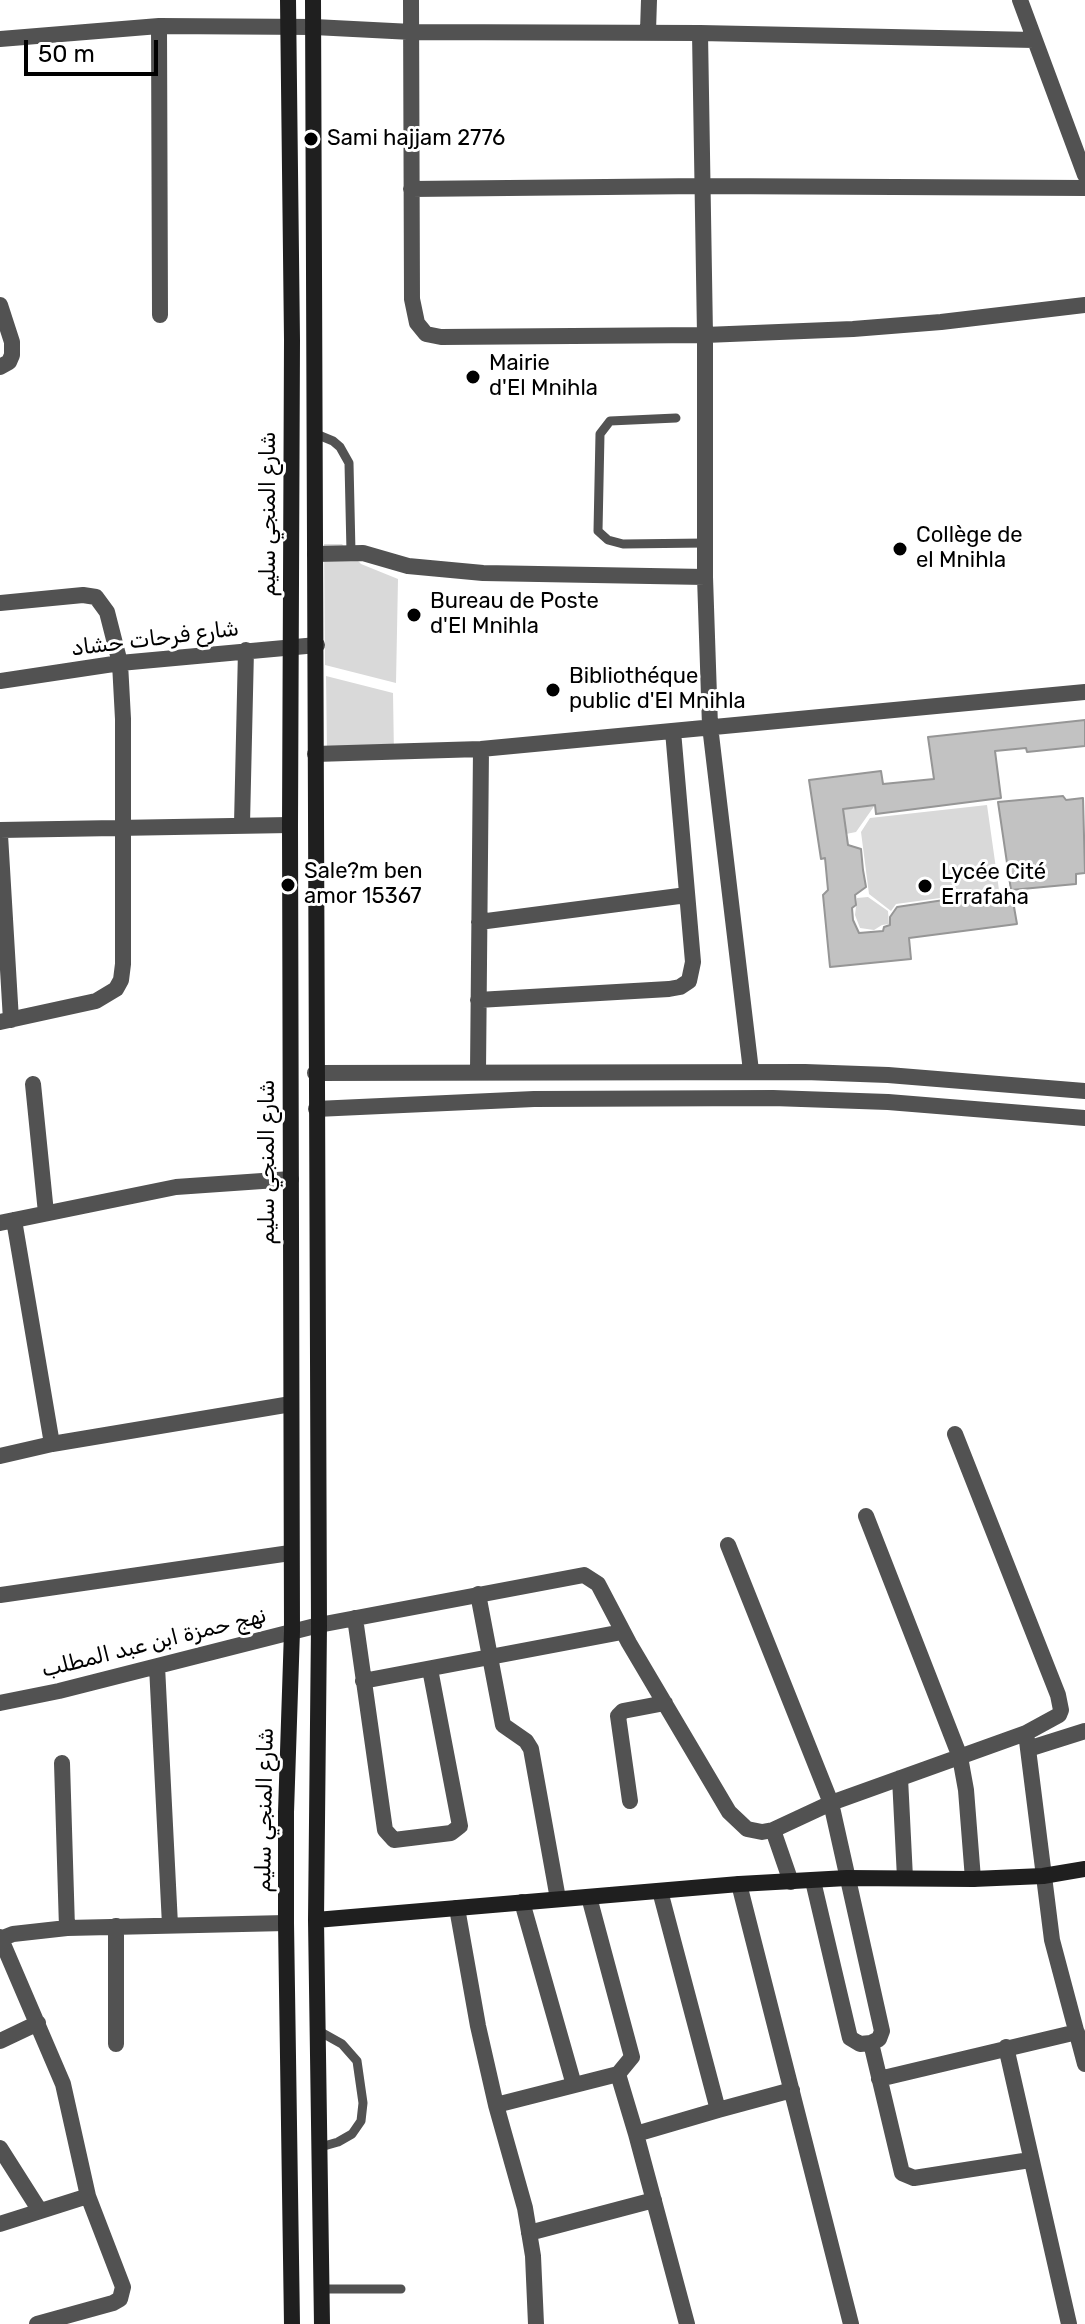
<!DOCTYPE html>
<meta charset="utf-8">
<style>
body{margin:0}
#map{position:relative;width:1085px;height:2324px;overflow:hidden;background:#fff;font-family:Rubik,sans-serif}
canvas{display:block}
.scale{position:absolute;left:24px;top:40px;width:134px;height:36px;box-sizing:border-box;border:4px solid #000;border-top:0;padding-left:10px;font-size:24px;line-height:28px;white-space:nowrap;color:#000;-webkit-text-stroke:6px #fff;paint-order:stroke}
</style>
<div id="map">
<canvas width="1085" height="2324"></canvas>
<div class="scale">50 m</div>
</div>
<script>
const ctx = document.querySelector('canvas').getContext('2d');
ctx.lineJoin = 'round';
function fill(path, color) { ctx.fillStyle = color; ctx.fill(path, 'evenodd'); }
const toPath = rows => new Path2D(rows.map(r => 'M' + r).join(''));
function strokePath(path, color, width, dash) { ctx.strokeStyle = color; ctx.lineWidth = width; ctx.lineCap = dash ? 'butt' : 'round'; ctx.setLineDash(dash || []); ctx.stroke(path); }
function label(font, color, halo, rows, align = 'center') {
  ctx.font = font + ' Rubik,Cairo,sans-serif'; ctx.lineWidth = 6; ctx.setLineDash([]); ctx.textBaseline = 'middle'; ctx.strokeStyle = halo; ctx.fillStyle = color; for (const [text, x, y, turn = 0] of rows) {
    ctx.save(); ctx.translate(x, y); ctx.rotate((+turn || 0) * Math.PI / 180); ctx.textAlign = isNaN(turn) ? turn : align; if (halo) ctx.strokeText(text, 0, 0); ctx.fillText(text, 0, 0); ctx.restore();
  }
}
fill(toPath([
 [324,544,342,544,361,564,398,579,396,683,325,665],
 [326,676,393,693,394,756,327,751],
 [875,805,856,832,846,834,843,809],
 [987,805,999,890,896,904,891,911,869,894,861,832,870,818],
 [868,897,888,911,889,924,882,925,874,930,860,928,855,915,857,898]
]), '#d9d9d9');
const building = toPath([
 [1085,720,1085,746,1027,752,1026,748,995,751,1001,798,876,814,875,805,843,809,848,845,861,849,863,870,866,887,855,895,856,905,852,908,853,920,859,933,883,931,884,927,890,925,890,917,897,907,1011,890,1017,924,909,938,911,959,830,967,823,895,828,890,825,858,821,859,809,780,881,771,883,784,934,779,928,737,1085,720],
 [1063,796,1066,800,1083,798,1085,873,1076,874,1076,884,1011,890,998,802,1063,796]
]);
fill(building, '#c2c2c2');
strokePath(building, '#969696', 2);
strokePath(toPath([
 [676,418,610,421,600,434,598,531,608,540,623,544,705,543],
 [316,434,333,441,340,447,349,463,351,552],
 [317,2030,342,2044,357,2061,363,2103,361,2121,352,2134,338,2142,317,2148],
 [320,2289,401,2289]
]), '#525252', 9);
strokePath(toPath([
 [411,0,412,299,417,323,426,334,441,337,705,335,853,329,941,322,1085,305],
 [1020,0,1085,175],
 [159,26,160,315],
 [648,31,649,0],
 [0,39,159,26,314,27,412,32,700,33],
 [411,189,703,186,1085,188],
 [0,305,12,342,12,355,9,362,0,367],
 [315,554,363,553,408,566,483,573,705,577],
 [0,603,83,595,96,597,107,612,120,663,123,719,123,964,121,980,116,989,96,1001,0,1022],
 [0,681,120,663,317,645],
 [315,754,481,749,1085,692],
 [242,824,246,650],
 [0,830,290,825],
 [0,835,11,1020],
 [479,922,687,895],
 [478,1000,669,989,680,987,689,981,693,962,673,731],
 [478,1071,481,749],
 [751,1071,710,726,705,577,705,335,700,33,1034,40],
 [315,1073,805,1072,888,1075,1085,1091],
 [33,1084,46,1213],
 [316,1109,534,1099,773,1098,888,1102,1085,1118],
 [14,1220,52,1444],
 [0,1223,176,1187,291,1179],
 [0,1456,52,1444,291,1404],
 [866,1516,960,1757,966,1790,973,1879],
 [728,1545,831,1803,882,2031,879,2039,871,2043,902,2173,914,2178,1030,2160],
 [478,1594,503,1725,526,1741,531,1749,558,1899],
 [0,1595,290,1553],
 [355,1618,385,1830,394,1840,451,1833,460,1826,430,1669],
 [157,1666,170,1925],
 [363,1681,622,1632],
 [0,1703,59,1691,319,1625,584,1575,598,1584,629,1643,729,1812,747,1829,762,1832,773,1830,831,1803,1026,1733,1059,1715,1061,1710,1058,1695,955,1434],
 [1026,1733,1052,1940,1085,2064],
 [1028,1749,1085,1731],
 [62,1763,67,1928],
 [900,1778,905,1878],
 [630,1801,618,1716,623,1711,665,1703],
 [773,1830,791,1882],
 [813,1881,850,2038,860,2044,871,2043],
 [739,1884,851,2324],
 [522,1902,574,2085],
 [457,1908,478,2026,496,2105,525,2208,533,2256,536,2324],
 [0,1937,63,2084,88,2196,123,2287,120,2299,113,2303,37,2324],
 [0,1939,13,1934,67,1928,286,1923],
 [0,2041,38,2023],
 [116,2044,116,1926],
 [1006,2047,1069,2324],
 [618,2074,636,2134,687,2324],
 [879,2079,1077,2032],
 [496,2105,618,2074,632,2057,589,1897],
 [718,2110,792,2090],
 [636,2134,718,2110,660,1891],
 [0,2148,40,2211],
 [0,2224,88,2196],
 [529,2233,654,2200]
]), '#525252', 16);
strokePath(toPath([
 [288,0,292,340,290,825,292,1631,286,1812,286,1923,292,2324],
 [313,0,319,1625,316,1920,322,2324],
 [316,1920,739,1884,847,1878,973,1879,1043,1876,1085,1869]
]), '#1f1f1f', 16);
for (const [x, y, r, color] of [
 [311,139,8,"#000"],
 [473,377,8,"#000"],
 [900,549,8,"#000"],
 [414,615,8,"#000"],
 [553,690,8,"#000"],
 [288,885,8,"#000"],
 [925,886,8,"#000"]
]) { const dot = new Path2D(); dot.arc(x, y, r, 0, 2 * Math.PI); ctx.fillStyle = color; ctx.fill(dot); strokePath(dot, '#fff', 3); }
label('22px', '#000', '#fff', [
 ["Sami hajjam 2776",327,139],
 ["Mairie",489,364],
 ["d'El Mnihla",489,389],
 ["Collège de",916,536],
 ["el Mnihla",916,561],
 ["Bureau de Poste",430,602],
 ["d'El Mnihla",430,627],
 ["Bibliothéque",569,677],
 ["public d'El Mnihla",569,702],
 ["Sale?m ben",304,872],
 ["amor 15367",304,897],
 ["Lycée Cité",941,873],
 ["Errafaha",941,898]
], 'left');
label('22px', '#000', '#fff', [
 ["شارع المنجي سليم",269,514,-90],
 ["شارع فرحات حشاد",155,639,-7],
 ["شارع المنجي سليم",268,1162,-90],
 ["نهج حمزة ابن عبد المطلب",154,1643,-14],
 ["شارع المنجي سليم",265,1810,-89]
]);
</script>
